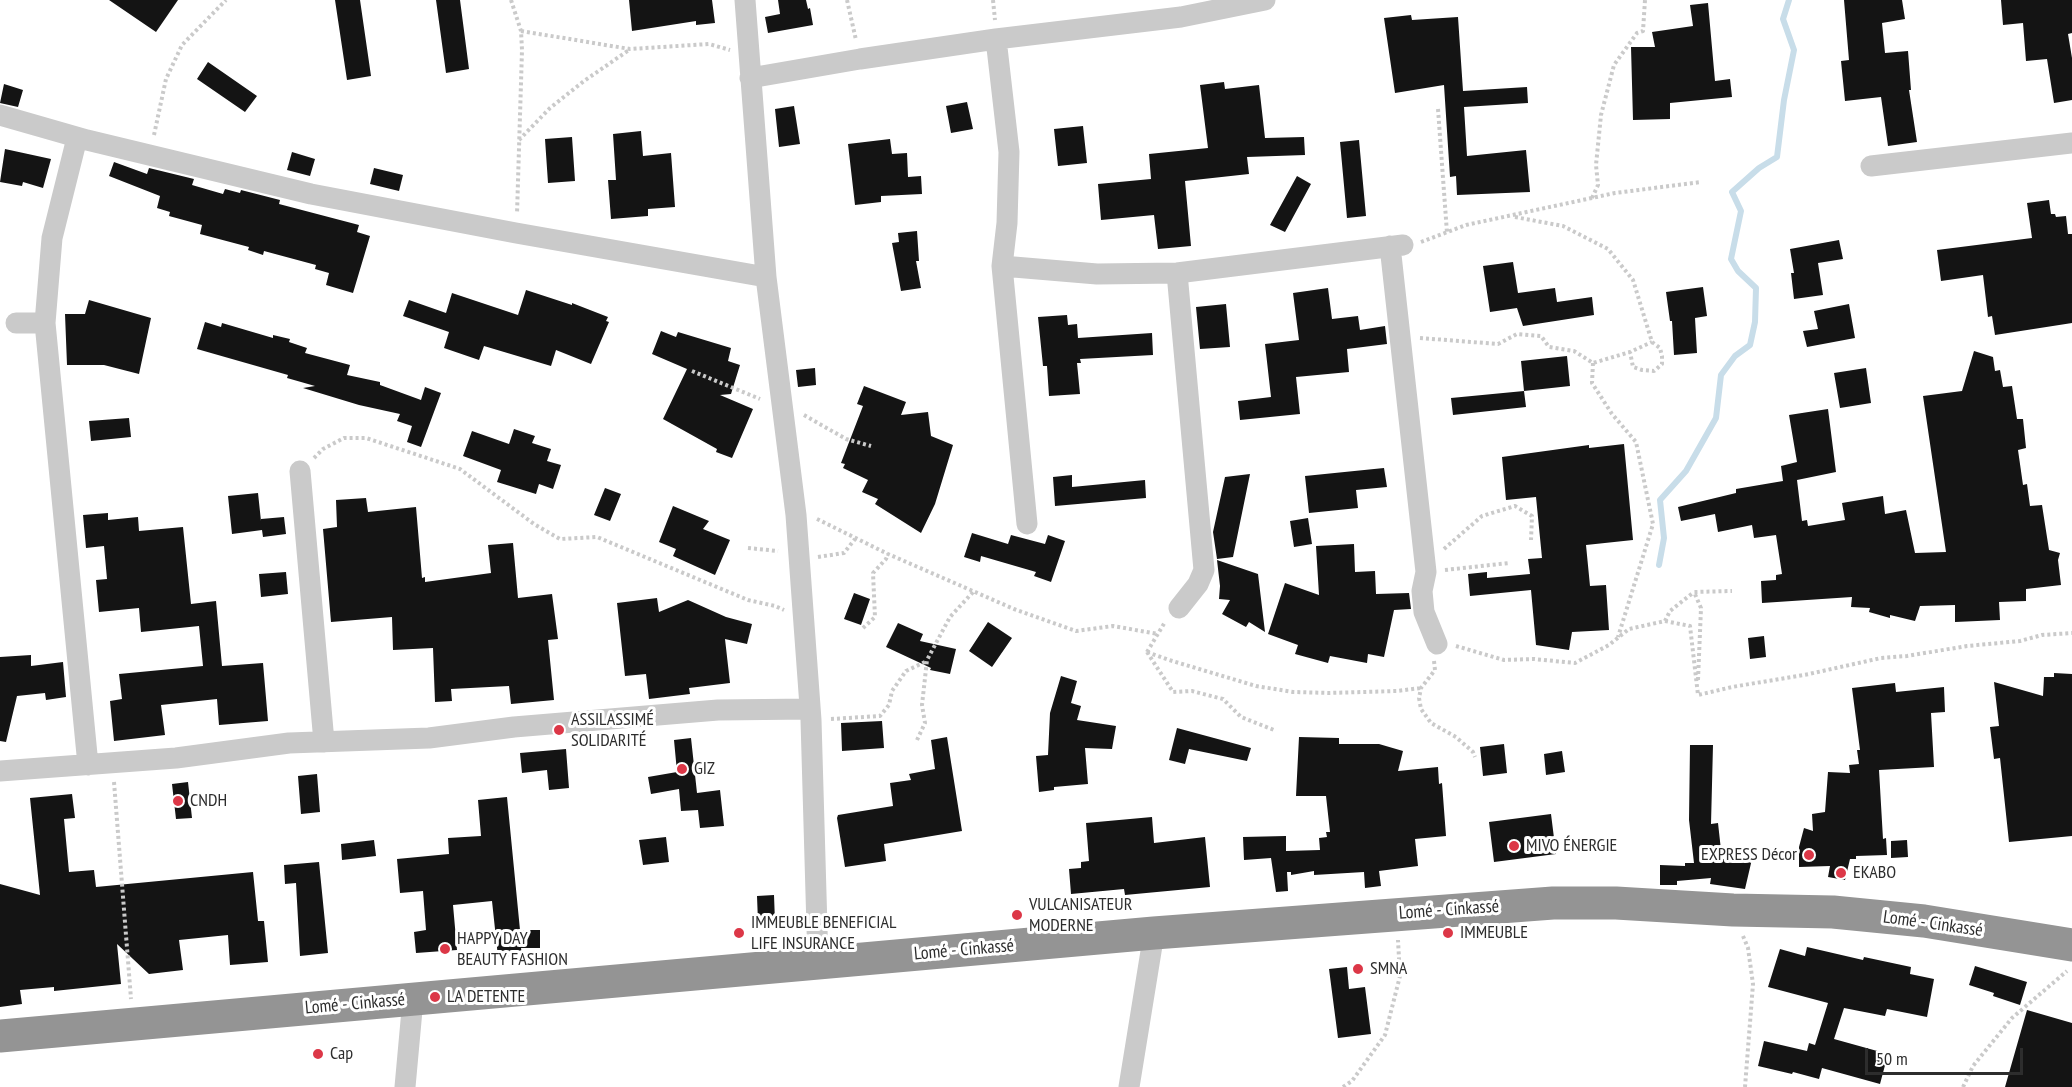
<!DOCTYPE html>
<meta charset="utf-8">
<style>
body{margin:0}
#map{position:relative;width:2072px;height:1087px;overflow:hidden;background:#fff;font-family:"PT Sans Narrow",sans-serif}
canvas{display:block}
.scale{position:absolute;left:1865px;top:1048px;width:158px;height:27px;box-sizing:border-box;border:3px solid #2d2d2d;border-top:0;padding-left:8px;font-size:18px;line-height:21px;white-space:nowrap;color:#2d2d2d;-webkit-text-stroke:4px #fff;paint-order:stroke}
</style>
<div id="map">
<canvas width="2072" height="1087"></canvas>
<div class="scale">50 m</div>
</div>
<script>
const ctx = document.querySelector('canvas').getContext('2d');
ctx.lineJoin = 'round';
const toPath = rows => new Path2D(rows.map(r => 'M' + r).join(''));
function strokePath(path, color, width, dash) { ctx.strokeStyle = color; ctx.lineWidth = width; ctx.lineCap = dash ? 'butt' : 'round'; ctx.setLineDash(dash || []); ctx.stroke(path); }
function fill(path, color) { ctx.fillStyle = color; ctx.fill(path, 'evenodd'); }
function label(font, color, halo, rows, align = 'center') {
  ctx.font = font + ' "PT Sans Narrow",sans-serif'; ctx.lineWidth = 6; ctx.setLineDash([]); ctx.textBaseline = 'middle'; ctx.strokeStyle = halo; ctx.fillStyle = color; for (const [text, x, y, turn = 0] of rows) {
    ctx.save(); ctx.translate(x, y); ctx.rotate((+turn || 0) * Math.PI / 180); ctx.textAlign = isNaN(turn) ? turn : align; if (halo) ctx.strokeText(text, 0, 0); ctx.fillText(text, 0, 0); ctx.restore();
  }
}
strokePath(toPath([
 [1659,565,1664,538,1660,500,1686,471,1716,418,1721,375,1735,356,1750,345,1755,322,1756,288,1738,271,1731,259,1741,211,1732,192,1759,168,1777,157,1784,100,1794,50,1783,19,1789,0]
]), '#c8dde9', 6);
fill(toPath([
 [109,0,178,0,156,32],
 [335,0,360,0,371,76,347,80],
 [436,0,460,0,469,69,446,73],
 [629,0,712,0,715,23,696,25,696,21,632,31],
 [778,0,806,0,808,9,810,8,813,25,768,33,765,17,780,14],
 [1844,0,1902,0,1905,19,1882,23,1885,53,1908,51,1911,90,1909,90,1917,142,1888,146,1881,97,1845,101,1841,61,1849,60],
 [2001,0,2072,0,2072,33,2068,34,2072,58,2072,100,2054,103,2047,59,2026,61,2023,23,2003,25],
 [1708,3,1715,81,1730,79,1732,97,1670,103,1670,119,1633,120,1631,47,1655,47,1652,32,1693,26,1690,5],
 [1411,15,1412,20,1458,17,1463,91,1527,87,1528,103,1464,107,1467,156,1526,150,1530,192,1457,195,1456,176,1450,177,1444,85,1395,93,1384,18],
 [208,62,257,96,245,112,197,79],
 [1224,82,1225,89,1259,85,1265,138,1304,137,1305,155,1247,157,1249,174,1185,181,1191,246,1158,249,1154,215,1101,220,1098,184,1151,179,1149,154,1208,148,1200,85],
 [4,84,23,90,18,107,0,103],
 [967,102,973,129,951,133,946,106],
 [794,106,800,144,779,147,775,109],
 [1083,126,1087,163,1058,166,1054,129],
 [641,131,643,156,671,153,675,207,648,209,648,216,611,219,608,180,616,180,613,134],
 [572,137,575,181,548,183,545,139],
 [890,139,892,154,907,153,908,177,921,176,922,194,881,196,881,202,855,205,848,144],
 [1359,140,1366,216,1347,218,1340,142],
 [5,149,51,159,43,188,23,182,22,186,0,182],
 [292,152,315,159,310,176,287,170],
 [114,162,147,174,149,168,194,179,192,185,223,194,225,189,240,193,241,190,280,200,279,204,359,225,357,232,370,236,353,293,326,285,329,273,315,269,316,265,264,251,263,255,248,250,249,247,200,234,202,225,169,216,170,212,157,208,160,196,109,176],
 [374,168,403,175,399,191,370,184],
 [1297,176,1311,184,1285,232,1270,225],
 [2049,200,2051,214,2055,214,2056,217,2066,216,2068,234,2072,234,2072,323,1995,335,1992,316,1988,317,1983,275,1941,281,1937,250,2032,238,2027,203],
 [917,231,919,261,916,261,921,288,901,291,892,243,899,242,898,233],
 [1839,240,1843,259,1818,263,1823,295,1794,299,1791,273,1794,273,1790,249],
 [1513,262,1518,293,1555,288,1557,302,1592,297,1594,315,1523,326,1517,308,1490,312,1483,266],
 [1703,287,1707,316,1695,318,1697,353,1674,355,1672,321,1670,321,1666,292],
 [1328,288,1332,319,1358,316,1360,330,1385,326,1387,344,1347,349,1349,372,1296,377,1300,414,1240,420,1238,401,1271,397,1265,344,1299,340,1293,293],
 [526,290,572,305,572,303,608,317,606,321,609,322,591,364,556,350,551,366,484,346,479,360,444,348,449,332,403,316,409,300,446,313,452,293,518,315],
 [89,300,151,318,139,374,104,365,67,365,65,314,85,314],
 [1226,304,1230,347,1200,349,1196,307],
 [1849,304,1855,338,1807,347,1803,331,1818,329,1814,311],
 [1067,315,1068,325,1077,324,1078,338,1152,333,1153,355,1080,359,1081,363,1077,363,1080,394,1049,396,1047,366,1043,366,1038,317],
 [205,322,221,327,222,323,273,338,273,335,290,339,289,342,307,348,305,353,350,365,347,375,380,382,380,385,421,400,425,387,441,393,421,447,407,442,412,426,397,421,400,414,359,405,303,388,315,386,287,378,288,375,197,349],
 [661,331,676,337,678,332,731,348,728,361,740,365,731,394,720,395,753,409,732,458,716,452,717,449,663,419,687,369,652,354],
 [1974,351,1993,357,1995,371,2000,370,2003,387,2012,386,2017,419,2023,419,2026,448,2018,450,2023,485,2027,484,2030,506,2042,505,2049,550,2060,553,2058,560,2061,585,2026,589,2026,601,1999,602,2000,620,1955,622,1955,605,1920,606,1915,621,1890,615,1890,618,1869,612,1870,608,1851,607,1852,597,1762,603,1761,581,1776,580,1776,575,1782,574,1776,535,1754,538,1752,525,1718,532,1715,514,1681,521,1678,507,1736,493,1736,489,1783,481,1781,466,1797,462,1789,415,1828,409,1836,472,1797,480,1802,521,1807,520,1808,526,1845,520,1842,503,1883,496,1885,514,1906,510,1915,553,1946,552,1923,396,1962,391],
 [1567,356,1570,386,1524,391,1521,361],
 [815,368,816,385,798,387,796,370],
 [1866,368,1871,403,1840,408,1834,373],
 [864,386,906,402,901,415,928,412,931,436,953,445,935,504,921,533,875,504,878,499,862,492,868,480,843,468,845,464,841,463,863,406,857,404],
 [1524,391,1526,407,1453,415,1451,398],
 [129,418,131,437,91,441,89,421],
 [514,429,535,436,532,443,551,449,547,461,561,465,553,489,539,484,536,494,497,482,501,470,463,456,472,431,509,444],
 [1624,444,1633,540,1586,545,1590,586,1606,585,1609,630,1572,632,1569,650,1536,645,1531,590,1470,596,1468,574,1487,572,1487,578,1530,574,1528,559,1542,558,1536,497,1506,500,1502,457,1589,445,1589,448],
 [1384,468,1387,487,1356,490,1358,508,1309,513,1305,476],
 [1250,474,1233,557,1217,559,1213,532,1225,477],
 [1072,475,1072,487,1145,480,1146,498,1055,506,1053,477],
 [605,488,621,494,610,521,594,515],
 [258,493,261,521,261,519,284,517,286,534,263,537,262,530,232,534,228,496],
 [366,498,368,512,416,507,422,578,425,577,425,582,491,573,488,545,513,543,518,598,552,594,558,639,548,640,554,700,511,704,509,686,451,689,452,701,435,702,433,648,393,650,392,617,331,622,323,529,337,527,336,500],
 [673,506,709,521,703,529,730,540,715,575,673,556,676,549,659,542],
 [108,513,108,520,138,517,139,531,183,527,191,604,216,601,222,666,263,663,268,721,219,725,217,699,161,705,165,735,114,741,110,701,122,699,119,674,203,666,199,626,141,632,139,608,99,612,96,580,107,579,104,546,86,548,83,515],
 [1308,518,1312,544,1294,547,1290,521],
 [972,533,1008,544,1011,535,1045,544,1048,535,1065,541,1051,582,1034,576,1036,572,981,556,980,562,964,557],
 [1354,544,1355,572,1375,571,1376,594,1409,593,1411,609,1394,610,1384,657,1368,654,1367,663,1330,656,1328,663,1295,654,1298,645,1268,634,1285,583,1319,595,1316,546],
 [1217,560,1258,574,1265,632,1249,622,1246,627,1222,614,1230,600,1219,599,1220,586],
 [286,572,288,594,261,597,259,574],
 [854,593,870,599,861,625,844,619],
 [657,598,659,612,688,600,726,617,752,624,747,644,725,639,730,683,689,688,690,694,649,699,646,674,625,676,617,603],
 [988,622,1012,638,992,667,969,651],
 [898,623,923,634,920,641,956,649,950,674,930,670,931,668,886,647],
 [1764,636,1766,657,1750,659,1748,638],
 [31,655,31,666,63,662,66,697,46,700,45,693,17,696,6,742,0,741,0,657],
 [2054,673,2072,674,2072,836,2009,842,2000,758,1994,759,1990,727,1999,726,1994,682,2043,696,2044,677,2054,677],
 [1061,676,1077,681,1071,703,1081,706,1077,720,1116,726,1112,749,1085,748,1088,784,1054,787,1054,790,1039,792,1036,756,1048,755,1050,713],
 [1895,683,1896,692,1944,687,1945,712,1931,713,1934,767,1879,770,1883,839,1886,838,1887,855,1856,856,1856,859,1850,859,1845,880,1828,877,1830,866,1799,867,1799,847,1804,828,1813,831,1812,814,1825,812,1828,772,1850,773,1849,765,1859,764,1857,750,1860,750,1852,688],
 [882,721,884,748,842,751,841,723],
 [1177,728,1251,748,1247,761,1189,749,1185,764,1169,760],
 [947,737,962,831,884,844,886,861,845,867,837,818,838,815,893,806,890,783,911,780,909,774,935,769,931,740],
 [1299,737,1339,738,1339,744,1379,744,1403,751,1398,771,1438,767,1439,784,1442,783,1446,836,1415,839,1418,866,1379,871,1381,886,1365,888,1364,872,1314,875,1314,871,1291,875,1291,872,1287,872,1288,891,1276,892,1271,858,1244,860,1243,837,1286,836,1286,851,1320,850,1319,838,1327,837,1326,832,1330,832,1326,796,1296,796],
 [691,738,697,793,720,790,724,826,700,828,698,810,681,811,679,789,651,794,648,777,677,772,674,740],
 [1504,744,1507,773,1483,776,1480,747],
 [1690,745,1713,745,1711,824,1718,823,1722,859,1752,859,1745,889,1710,884,1711,878,1677,881,1677,885,1660,885,1660,865,1685,866,1685,863,1694,863,1689,820],
 [566,749,569,788,549,790,547,770,522,773,520,753],
 [1562,751,1565,772,1546,775,1544,754],
 [317,774,320,812,301,814,298,776],
 [188,782,192,818,176,819,172,784],
 [72,794,75,818,64,819,69,872,94,870,96,887,253,872,258,921,264,921,268,962,230,965,228,935,179,940,183,970,149,974,117,944,121,984,54,991,54,987,20,990,22,1004,0,1007,0,884,40,895,30,798],
 [507,797,520,930,540,930,540,948,521,948,522,955,498,957,492,901,453,905,457,950,416,953,414,932,426,930,423,891,400,893,397,859,449,854,448,838,481,836,478,800],
 [1551,814,1556,854,1494,862,1489,822],
 [1152,817,1154,843,1205,837,1210,887,1125,895,1124,889,1071,894,1069,869,1081,868,1081,862,1089,861,1086,823],
 [666,837,669,862,643,865,639,840],
 [374,840,376,856,342,860,341,844],
 [1907,840,1908,857,1891,858,1891,841],
 [319,862,328,953,300,956,296,883,285,884,284,865],
 [774,895,775,922,758,922,757,896],
 [1807,947,1863,960,1864,957,1911,967,1910,974,1934,979,1927,1017,1887,1009,1885,1016,1844,1008,1834,1039,1888,1054,1880,1084,1822,1068,1819,1079,1793,1072,1792,1074,1758,1066,1764,1041,1807,1051,1809,1043,1815,1045,1828,1003,1768,987,1780,949,1805,956],
 [1975,966,2027,982,2020,1005,1993,996,1994,993,1969,985],
 [1347,967,1349,989,1365,987,1371,1034,1338,1038,1329,969],
 [2027,1010,2072,1023,2072,1087,2005,1087]
]), '#141414');
strokePath(toPath([
 [511,0,521,31,522,50,517,214],
 [847,0,856,40],
 [993,0,995,20],
 [521,31,630,49,709,44,730,50],
 [1438,109,1447,233],
 [154,135,166,79,182,45,226,0],
 [519,140,550,108,584,81,629,50],
 [1592,198,1598,185,1596,165,1601,115,1614,65,1637,33,1643,31,1645,0],
 [1515,217,1563,226,1608,249,1633,280,1652,342,1660,348,1662,356,1662,364,1654,371,1642,370,1633,367,1630,352],
 [1421,242,1466,225,1615,193,1701,182],
 [1420,338,1498,344,1517,334,1541,336,1549,347,1574,351,1593,363,1630,352,1652,342],
 [1593,363,1592,383,1612,414,1636,442,1653,524,1618,637],
 [692,371,760,399],
 [804,415,846,439,871,446],
 [314,458,323,449,344,438,366,438,436,461,460,469,534,524,560,539,597,537,748,600,775,606,784,610],
 [817,519,888,554,1014,609,1076,631,1113,626,1158,634],
 [748,548,778,551],
 [1444,549,1482,516,1515,506,1532,516,1531,540],
 [818,557,844,553,855,539],
 [1445,570,1509,563],
 [1665,621,1690,626,1698,695,1732,687,1809,674,1881,658,1907,656,1967,646,2020,641,2042,635,2072,633],
 [863,628,875,617,873,573,886,559,888,554],
 [1456,646,1504,660,1534,659,1575,663,1609,645,1629,629,1665,621,1670,611,1694,592],
 [1147,652,1169,660,1256,686,1293,692,1329,693,1397,691,1421,688],
 [1147,652,1173,692,1192,691,1223,699,1241,717,1274,730],
 [1147,652,1165,622],
 [1434,661,1435,670,1421,688,1419,698,1421,709,1431,723,1456,737,1473,752,1475,757],
 [1698,680,1701,608,1694,592,1732,591],
 [831,719,880,716,889,705,892,691,906,671,927,661],
 [917,740,925,723,922,705,927,660,950,617,974,591],
 [114,782,131,999],
 [1743,936,1748,948,1753,984,1745,1087],
 [1343,1087,1352,1081,1385,1035,1400,976,1398,940],
 [1963,1087,1973,1066,2012,1018,2067,971]
]), '#cacaca', 4, [3, 3]);
strokePath(toPath([
 [745,0,766,277,796,515,811,720,818,963],
 [996,39,1009,152,1007,223,1002,266,1027,524],
 [750,78,860,59,996,39,1181,17,1265,0],
 [0,115,87,140,311,194,516,233,766,277],
 [77,138,52,238,45,323,88,765],
 [1871,166,2072,143],
 [1390,246,1426,572,1422,591,1424,612,1437,644],
 [1002,266,1097,274,1177,273,1403,245],
 [1177,273,1204,570,1198,584,1179,608],
 [16,323,45,323],
 [300,471,324,742],
 [0,771,176,758,289,743,429,738,514,727,718,710,810,709],
 [405,1087,413,999],
 [1129,1087,1154,933]
]), '#cacaca', 21);
strokePath(toPath([
 [0,1036,1154,933,1553,903,1616,903,1733,910,1833,912,1924,921,2072,945]
]), '#949494', 33);
for (const [x, y, r, color] of [
 [559,730,6,"#dc3747"],
 [682,769,6,"#dc3747"],
 [178,801,6,"#dc3747"],
 [1514,846,6,"#dc3747"],
 [1809,855,6,"#dc3747"],
 [1841,873,6,"#dc3747"],
 [1017,915,6,"#dc3747"],
 [739,933,6,"#dc3747"],
 [1448,933,6,"#dc3747"],
 [445,949,6,"#dc3747"],
 [1358,969,6,"#dc3747"],
 [435,997,6,"#dc3747"],
 [318,1054,6,"#dc3747"]
]) { const dot = new Path2D(); dot.arc(x, y, r, 0, 2 * Math.PI); ctx.fillStyle = color; ctx.fill(dot); strokePath(dot, '#fff', 2); }
label('18px', '#2d2d2d', '#fff', [
 ["ASSILASSIMÉ",571,720],
 ["SOLIDARITÉ",571,741],
 ["GIZ",694,769],
 ["CNDH",190,801],
 ["MIVO ÉNERGIE",1526,846],
 ["EXPRESS Décor",1797,855,"right"],
 ["EKABO",1853,873],
 ["VULCANISATEUR",1029,905],
 ["MODERNE",1029,926],
 ["IMMEUBLE BENEFICIAL",751,923],
 ["LIFE INSURANCE",751,944],
 ["IMMEUBLE",1460,933],
 ["HAPPY DAY",457,939],
 ["BEAUTY FASHION",457,960],
 ["SMNA",1370,969],
 ["LA DETENTE",447,997],
 ["Cap",330,1054]
], 'left');
label('18px', '#2d2d2d', '#fff', [
 ["Lomé - Cinkassé",1449,910,-4],
 ["Lomé - Cinkassé",1933,924,8],
 ["Lomé - Cinkassé",964,950,-5],
 ["Lomé - Cinkassé",355,1004,-5]
]);
</script>
